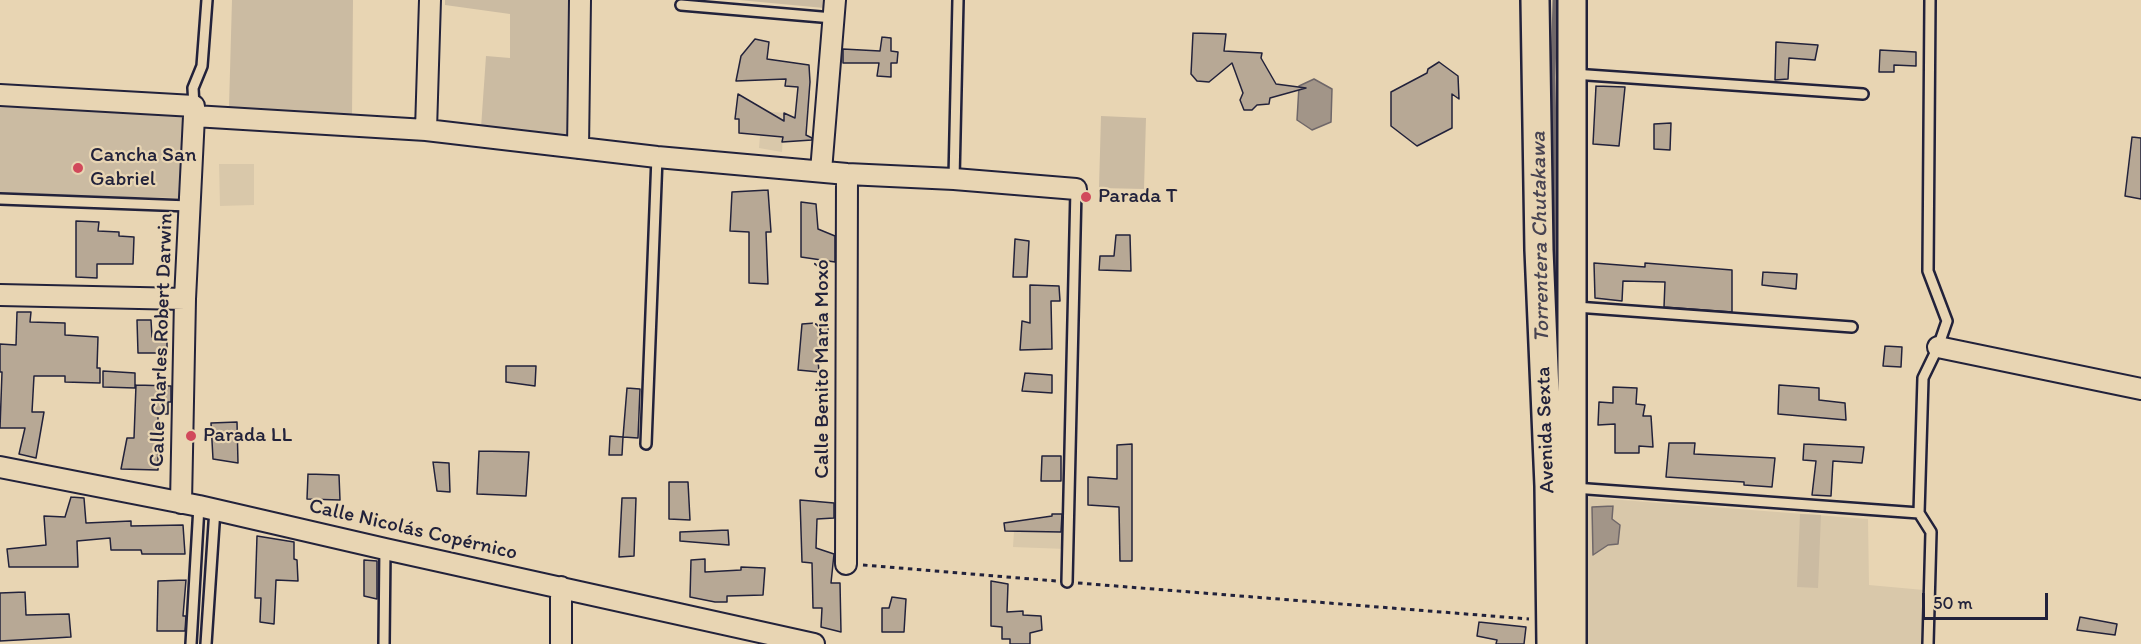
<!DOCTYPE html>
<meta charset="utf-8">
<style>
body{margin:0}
#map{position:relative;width:2141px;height:644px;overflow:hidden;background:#e8d5b3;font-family:Itim,sans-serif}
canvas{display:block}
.scale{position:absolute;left:1922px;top:593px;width:126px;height:27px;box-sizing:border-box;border:3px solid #22223b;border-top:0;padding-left:8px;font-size:18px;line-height:21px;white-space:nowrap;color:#22223b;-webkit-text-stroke:4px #e8d5b3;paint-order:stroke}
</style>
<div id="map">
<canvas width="2141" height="644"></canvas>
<div class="scale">50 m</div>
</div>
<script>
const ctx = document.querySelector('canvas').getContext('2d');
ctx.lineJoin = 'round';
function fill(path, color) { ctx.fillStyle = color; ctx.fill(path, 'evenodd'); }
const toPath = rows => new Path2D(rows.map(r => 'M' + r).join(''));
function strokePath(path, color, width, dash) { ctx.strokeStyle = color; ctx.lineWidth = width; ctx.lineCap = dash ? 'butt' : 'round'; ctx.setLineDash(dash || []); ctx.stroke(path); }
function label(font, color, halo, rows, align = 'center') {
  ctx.font = font + ' Itim,sans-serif'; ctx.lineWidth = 4.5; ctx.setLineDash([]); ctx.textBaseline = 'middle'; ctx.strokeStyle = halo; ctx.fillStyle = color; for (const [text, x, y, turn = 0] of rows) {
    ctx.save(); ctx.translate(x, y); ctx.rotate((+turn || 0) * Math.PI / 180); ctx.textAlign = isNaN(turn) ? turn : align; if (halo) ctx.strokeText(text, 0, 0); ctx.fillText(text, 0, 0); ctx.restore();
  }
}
fill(toPath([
 [762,111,784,113,782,152,759,148],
 [219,164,254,164,254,205,220,206],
 [1583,497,1868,519,1869,585,1924,590,1921,644,1584,644],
 [1014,531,1067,532,1066,549,1013,547]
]), '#d9c8aa');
fill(toPath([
 [232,0,353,0,352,116,229,107],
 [445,0,568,0,566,136,481,128,486,56,510,58,510,14,445,5],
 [739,0,825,0,824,8],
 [0,105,185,116,180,198,0,195],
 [1101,116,1146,118,1144,189,1099,188],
 [1800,514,1821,515,1818,588,1797,587]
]), '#cbbba2');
const water = toPath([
 [1314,79,1332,89,1331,122,1312,130,1297,120,1299,86,1314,79],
 [1613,506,1612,519,1620,525,1618,544,1608,545,1593,555,1592,507,1613,506]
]);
fill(water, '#a29588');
strokePath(water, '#6f6769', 1.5);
strokePath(toPath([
 [1555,0,1553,77,1558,387]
]), '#6f6769', 5);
const building = toPath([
 [1193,33,1226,34,1224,51,1262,53,1261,58,1276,84,1306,88,1270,98,1269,104,1257,105,1252,110,1244,110,1240,100,1243,93,1232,63,1209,82,1197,81,1191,74,1193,33],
 [882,37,891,38,891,51,898,52,897,63,891,63,891,77,877,76,879,63,843,63,843,49,880,51,882,37],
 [755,39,769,42,767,59,809,65,810,82,806,135,812,138,812,140,782,142,783,137,739,133,739,119,735,119,738,94,784,121,784,113,795,118,798,87,785,86,786,79,736,81,741,56,755,39],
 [1776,42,1818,45,1815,60,1789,58,1788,79,1775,80,1776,42],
 [1880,50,1916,52,1916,66,1894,65,1894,72,1879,72,1880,50],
 [1439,62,1458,76,1459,99,1452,94,1452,128,1417,146,1391,126,1391,92,1427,73,1428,69,1439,62],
 [1596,86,1625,87,1619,146,1593,144,1596,86],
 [1671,123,1670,150,1654,149,1654,124,1671,123],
 [2132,137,2141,138,2141,199,2125,196,2132,137],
 [768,190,771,232,766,232,768,284,749,283,749,232,730,231,732,192,768,190],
 [801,202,816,204,818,229,835,236,835,262,801,257,801,202],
 [76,221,99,222,98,231,119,232,119,236,134,237,133,264,97,264,97,278,76,277,76,221],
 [1116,235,1130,235,1131,271,1099,270,1100,256,1114,256,1116,235],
 [1015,239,1029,241,1027,277,1013,277,1015,239],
 [1594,263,1645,267,1645,263,1732,270,1732,312,1664,307,1665,282,1623,281,1622,301,1595,298,1594,263],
 [1763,272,1797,274,1796,289,1762,285,1763,272],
 [1030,285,1059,286,1060,301,1051,301,1052,349,1020,350,1022,321,1030,323,1030,285],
 [17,312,31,312,30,322,65,323,65,335,98,337,97,368,100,368,100,383,65,382,65,376,34,376,32,412,44,412,36,458,19,454,25,428,0,428,2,372,0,372,0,344,16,345,17,312],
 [137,320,151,320,152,337,167,338,167,353,138,353,137,320],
 [828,322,828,347,817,348,819,372,798,370,802,324,828,322],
 [1885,346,1902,347,1901,367,1883,366,1885,346],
 [506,366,536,366,535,386,506,382,506,366],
 [103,371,135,373,135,388,103,387,103,371],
 [1025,373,1052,375,1052,393,1022,391,1025,373],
 [136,385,171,386,171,402,168,402,168,414,158,414,158,470,121,469,127,438,134,438,136,385],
 [1779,385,1819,388,1819,400,1845,403,1846,420,1778,414,1779,385],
 [1613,387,1637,388,1636,404,1645,405,1643,416,1651,416,1653,447,1639,446,1639,453,1615,453,1615,424,1598,425,1599,402,1613,403,1613,387],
 [627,388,640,389,638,438,623,437,627,388],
 [237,422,238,463,213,459,211,423,237,422],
 [610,436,623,437,622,455,609,455,610,436],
 [1669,443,1695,443,1694,454,1775,458,1772,487,1744,485,1744,482,1666,477,1669,443],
 [1132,444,1132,561,1120,561,1119,507,1088,505,1088,477,1117,479,1117,445,1132,444],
 [1804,444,1864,447,1862,463,1833,461,1831,496,1812,495,1816,461,1803,460,1804,444],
 [479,451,529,452,526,496,477,494,479,451],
 [1042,456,1061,456,1061,481,1041,481,1042,456],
 [433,462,449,463,450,492,437,491,433,462],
 [308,474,339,475,340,500,307,499,308,474],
 [669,482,688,482,690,520,669,519,669,482],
 [71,497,84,498,86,523,131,521,131,526,183,525,185,554,142,554,141,550,111,550,110,538,77,541,78,567,9,567,7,549,46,545,44,516,65,517,71,497],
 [622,498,636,498,634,556,619,557,622,498],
 [800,500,834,503,834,518,817,519,816,548,834,554,831,583,840,583,841,632,821,627,822,608,813,608,812,563,802,562,800,500],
 [1052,514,1062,514,1061,532,1005,531,1004,523,1052,516,1052,514],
 [728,530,729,545,680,541,680,532,728,530],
 [257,536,294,542,294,559,297,560,298,581,276,580,274,624,260,622,261,598,255,598,257,536],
 [705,559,705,572,741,570,741,567,765,568,763,595,727,596,727,602,715,602,690,597,691,560,705,559],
 [364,560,377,561,377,599,364,596,364,560],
 [186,580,183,616,186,616,185,631,157,631,158,581,186,580],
 [991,581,1008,584,1007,612,1023,611,1023,615,1041,616,1042,630,1030,633,1030,644,1010,644,1010,639,1002,639,1002,627,991,626,991,581],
 [25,592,26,615,69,614,71,637,0,641,0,593,25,592],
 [892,597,906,599,904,632,882,632,882,608,889,608,892,597],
 [2080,617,2117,624,2115,635,2077,630,2080,617],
 [1479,622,1526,627,1524,644,1496,644,1497,640,1477,636,1479,622]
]);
fill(building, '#b7a895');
strokePath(building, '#22223b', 1.5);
const lane = toPath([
 [681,5,833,18],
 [1573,74,1863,94],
 [194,107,193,88,202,66,207,0],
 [954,179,958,0],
 [0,199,189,206],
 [1576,307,1852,327],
 [646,444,657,157],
 [1574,488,1919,513],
 [1067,582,1076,189],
 [191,644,199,506],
 [206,644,215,509],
 [384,644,385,549],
 [1928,644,1931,532,1919,513,1923,378,1938,347,1947,321,1928,271,1930,0]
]);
const street = toPath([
 [0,95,194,106],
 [426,130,430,0],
 [578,148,580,0],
 [821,171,835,0],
 [0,295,185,299],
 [1938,347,2141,389],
 [0,467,199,506,385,549,814,644],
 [181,503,185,299,194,116,426,130,657,157,847,174,954,179,1076,189],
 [846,564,847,174],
 [561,587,561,644]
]);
const secondary = toPath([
 [1535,0,1539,250,1549,486,1551,644],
 [1572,0,1572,644]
]);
strokePath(lane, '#22223b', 14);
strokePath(street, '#22223b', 24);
strokePath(secondary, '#22223b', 32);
strokePath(toPath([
 [863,565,1056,581],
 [1078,583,1529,619]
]), '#22223b', 3, [4.5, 4.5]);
strokePath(lane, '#e8d5b3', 9);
strokePath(street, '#e8d5b3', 20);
strokePath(secondary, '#e8d5b3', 27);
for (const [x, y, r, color] of [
 [78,168,6,"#d1495b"],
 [1086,197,6,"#d1495b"],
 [191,436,6,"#d1495b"]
]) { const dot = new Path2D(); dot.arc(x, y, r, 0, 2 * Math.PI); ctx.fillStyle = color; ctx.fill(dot); strokePath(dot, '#e8d5b3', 2); }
label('21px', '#22223b', '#e8d5b3', [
 ["Cancha San",90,156],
 ["Gabriel",90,180],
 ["Parada T",1098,197],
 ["Parada LL",203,436]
], 'left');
label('21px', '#22223b', '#e8d5b3', [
 ["Calle Charles Robert Darwin",162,340,-88],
 ["Calle Benito María Moxó",823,369,-90],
 ["Avenida Sexta",1546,430,-92],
 ["Calle Nicolás Copérnico",413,530,13]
]);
label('italic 22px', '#484452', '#e8d5b3', [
 ["Torrentera Chutakawa",1541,237,-91]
]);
</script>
